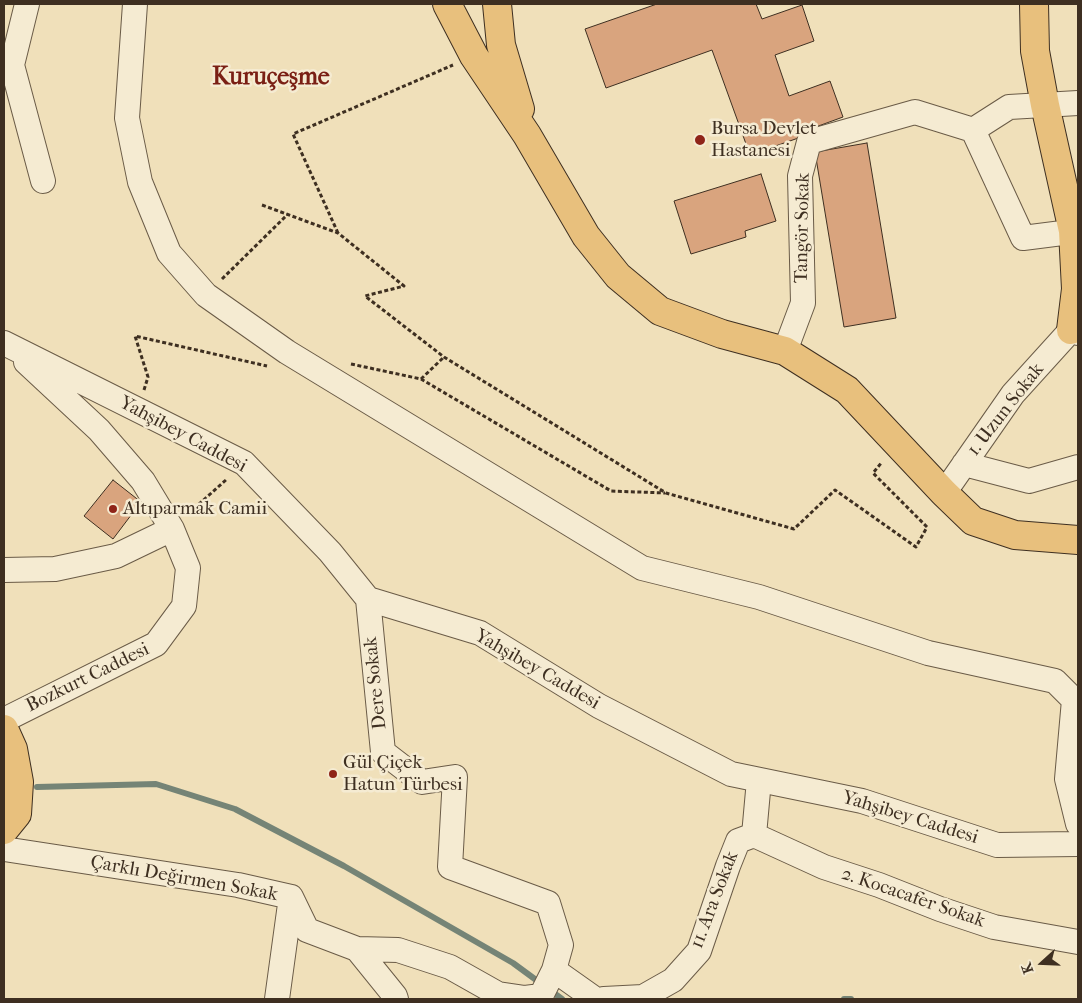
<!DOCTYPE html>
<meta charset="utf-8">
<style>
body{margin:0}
#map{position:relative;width:1082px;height:1003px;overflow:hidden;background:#f0e0ba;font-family:"IM FELL French Canon",serif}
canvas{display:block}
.frame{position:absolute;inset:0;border:5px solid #3e2f21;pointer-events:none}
.north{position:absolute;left:1017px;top:938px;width:50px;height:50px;-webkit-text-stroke:4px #f5ebd2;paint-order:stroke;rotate:250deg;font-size:14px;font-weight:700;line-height:20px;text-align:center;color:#3e2f21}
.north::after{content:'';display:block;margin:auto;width:18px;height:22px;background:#3e2f21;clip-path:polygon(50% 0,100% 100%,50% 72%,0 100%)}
</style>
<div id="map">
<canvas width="1082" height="1003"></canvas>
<div class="frame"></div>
<div class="north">K</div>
</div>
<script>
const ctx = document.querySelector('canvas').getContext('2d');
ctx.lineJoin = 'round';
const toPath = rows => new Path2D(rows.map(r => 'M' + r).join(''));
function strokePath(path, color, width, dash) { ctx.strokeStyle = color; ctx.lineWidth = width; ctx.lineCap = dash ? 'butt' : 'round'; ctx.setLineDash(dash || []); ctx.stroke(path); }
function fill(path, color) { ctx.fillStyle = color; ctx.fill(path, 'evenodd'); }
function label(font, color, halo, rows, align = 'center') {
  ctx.font = font + ' "IM FELL French Canon",serif'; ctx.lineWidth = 5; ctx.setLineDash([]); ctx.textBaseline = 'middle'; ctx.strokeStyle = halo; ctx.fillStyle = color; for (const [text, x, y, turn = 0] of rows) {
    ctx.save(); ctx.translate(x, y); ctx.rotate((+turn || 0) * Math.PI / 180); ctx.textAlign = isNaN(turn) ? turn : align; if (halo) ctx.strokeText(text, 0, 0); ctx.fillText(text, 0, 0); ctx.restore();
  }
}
strokePath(toPath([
 [37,787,156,784,235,809,344,866,513,963,562,999],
 [844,999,851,999]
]), '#758476', 6);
const building = toPath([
 [657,4,756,4,762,19,802,5,814,41,775,55,789,96,830,81,843,117,802,132,804,136,750,155,712,50,606,88,585,29,657,4],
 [867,143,896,318,844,327,815,152,867,143],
 [761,174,776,221,745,231,746,237,691,254,674,201,761,174],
 [113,480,141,502,113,539,84,516,113,480]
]);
fill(building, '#d9a47e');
strokePath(building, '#3e2f21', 1);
const minor = toPath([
 [27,4,12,65,43,181],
 [135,4,127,118,140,182,169,253,206,295,287,352,642,568,759,597,928,653,1055,681,1074,700,1067,779,1078,824],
 [973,130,1023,238,1078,231],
 [4,343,244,463,330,552,368,599,480,633,599,706,731,774,862,801,997,845,1078,844],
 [785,351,803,303,800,176,809,142,915,112,973,130,1009,107,1078,103],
 [964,464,1029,481,1078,467],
 [944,493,1013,394,1071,330,1078,333],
 [4,570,55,569,116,556,172,529],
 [4,720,156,644,184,606,188,568,172,529,143,481,99,430,26,362],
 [754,835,824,867,879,885,940,909,994,927,1078,942],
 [754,835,759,780],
 [4,849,238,885,291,897],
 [291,897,307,930,357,949,398,950,450,967,498,994,525,998,541,996,554,970,561,945,548,903,450,867,455,777,422,782,383,752,368,599],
 [357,949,395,996,396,999],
 [554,970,595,999],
 [277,999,291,897],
 [604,999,643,997,673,980,699,951,728,866,738,841,754,835]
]);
const major = toPath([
 [447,4,474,56,527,135,586,236,618,276,660,311,722,334,785,351,847,390,944,493,973,521,1015,535,1078,540],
 [497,4,501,45,520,109],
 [1034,4,1035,51,1045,105,1073,231,1076,289,1071,330],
 [4,729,13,749,19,782,17,814,4,830]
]);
strokePath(minor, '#6a5b47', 26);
strokePath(major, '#3e2f21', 30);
strokePath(toPath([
 [262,205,338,233,404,286,365,296,444,357,666,493,794,529,835,490,916,547,927,527,873,473,882,462],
 [338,233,293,134,453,65],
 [222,279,288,214],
 [351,364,421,379,611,491,665,493],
 [421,379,444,357],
 [144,390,148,377,135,336,267,366],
 [189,513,227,479]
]), '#3e2f21', 3, [4, 2.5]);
strokePath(minor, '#f5ebd2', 24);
strokePath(major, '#e8c07d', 28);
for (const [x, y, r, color] of [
 [700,140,6,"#8f2418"],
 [113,509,5,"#8f2418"],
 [333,774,5,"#8f2418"]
]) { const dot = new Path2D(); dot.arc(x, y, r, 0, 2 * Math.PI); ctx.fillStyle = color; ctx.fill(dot); strokePath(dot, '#f5ebd2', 2); }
label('19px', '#3e2f21', '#f5ebd2', [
 ["Bursa Devlet",711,129],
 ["Hastanesi",711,151],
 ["Altıparmak Camii",123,509],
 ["Gül Çiçek",343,763],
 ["Hatun Türbesi",343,785]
], 'left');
label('19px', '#3e2f21', '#f5ebd2', [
 ["Tangör Sokak",803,228,-89],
 ["1. Uzun Sokak",1006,410,-52],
 ["Yahşibey Caddesi",183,435,28],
 ["Yahşibey Caddesi",537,670,30],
 ["Bozkurt Caddesi",88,678,-26],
 ["Dere Sokak",376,683,-96],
 ["Yahşibey Caddesi",910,818,17],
 ["Çarklı Değirmen Sokak",184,879,10],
 ["2. Kocacafer Sokak",913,898,19],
 ["11. Ara Sokak",715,900,-69]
]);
label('bold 24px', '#7a1f14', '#f5ebd2', [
 ["Kuruçeşme",271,78]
]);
</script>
